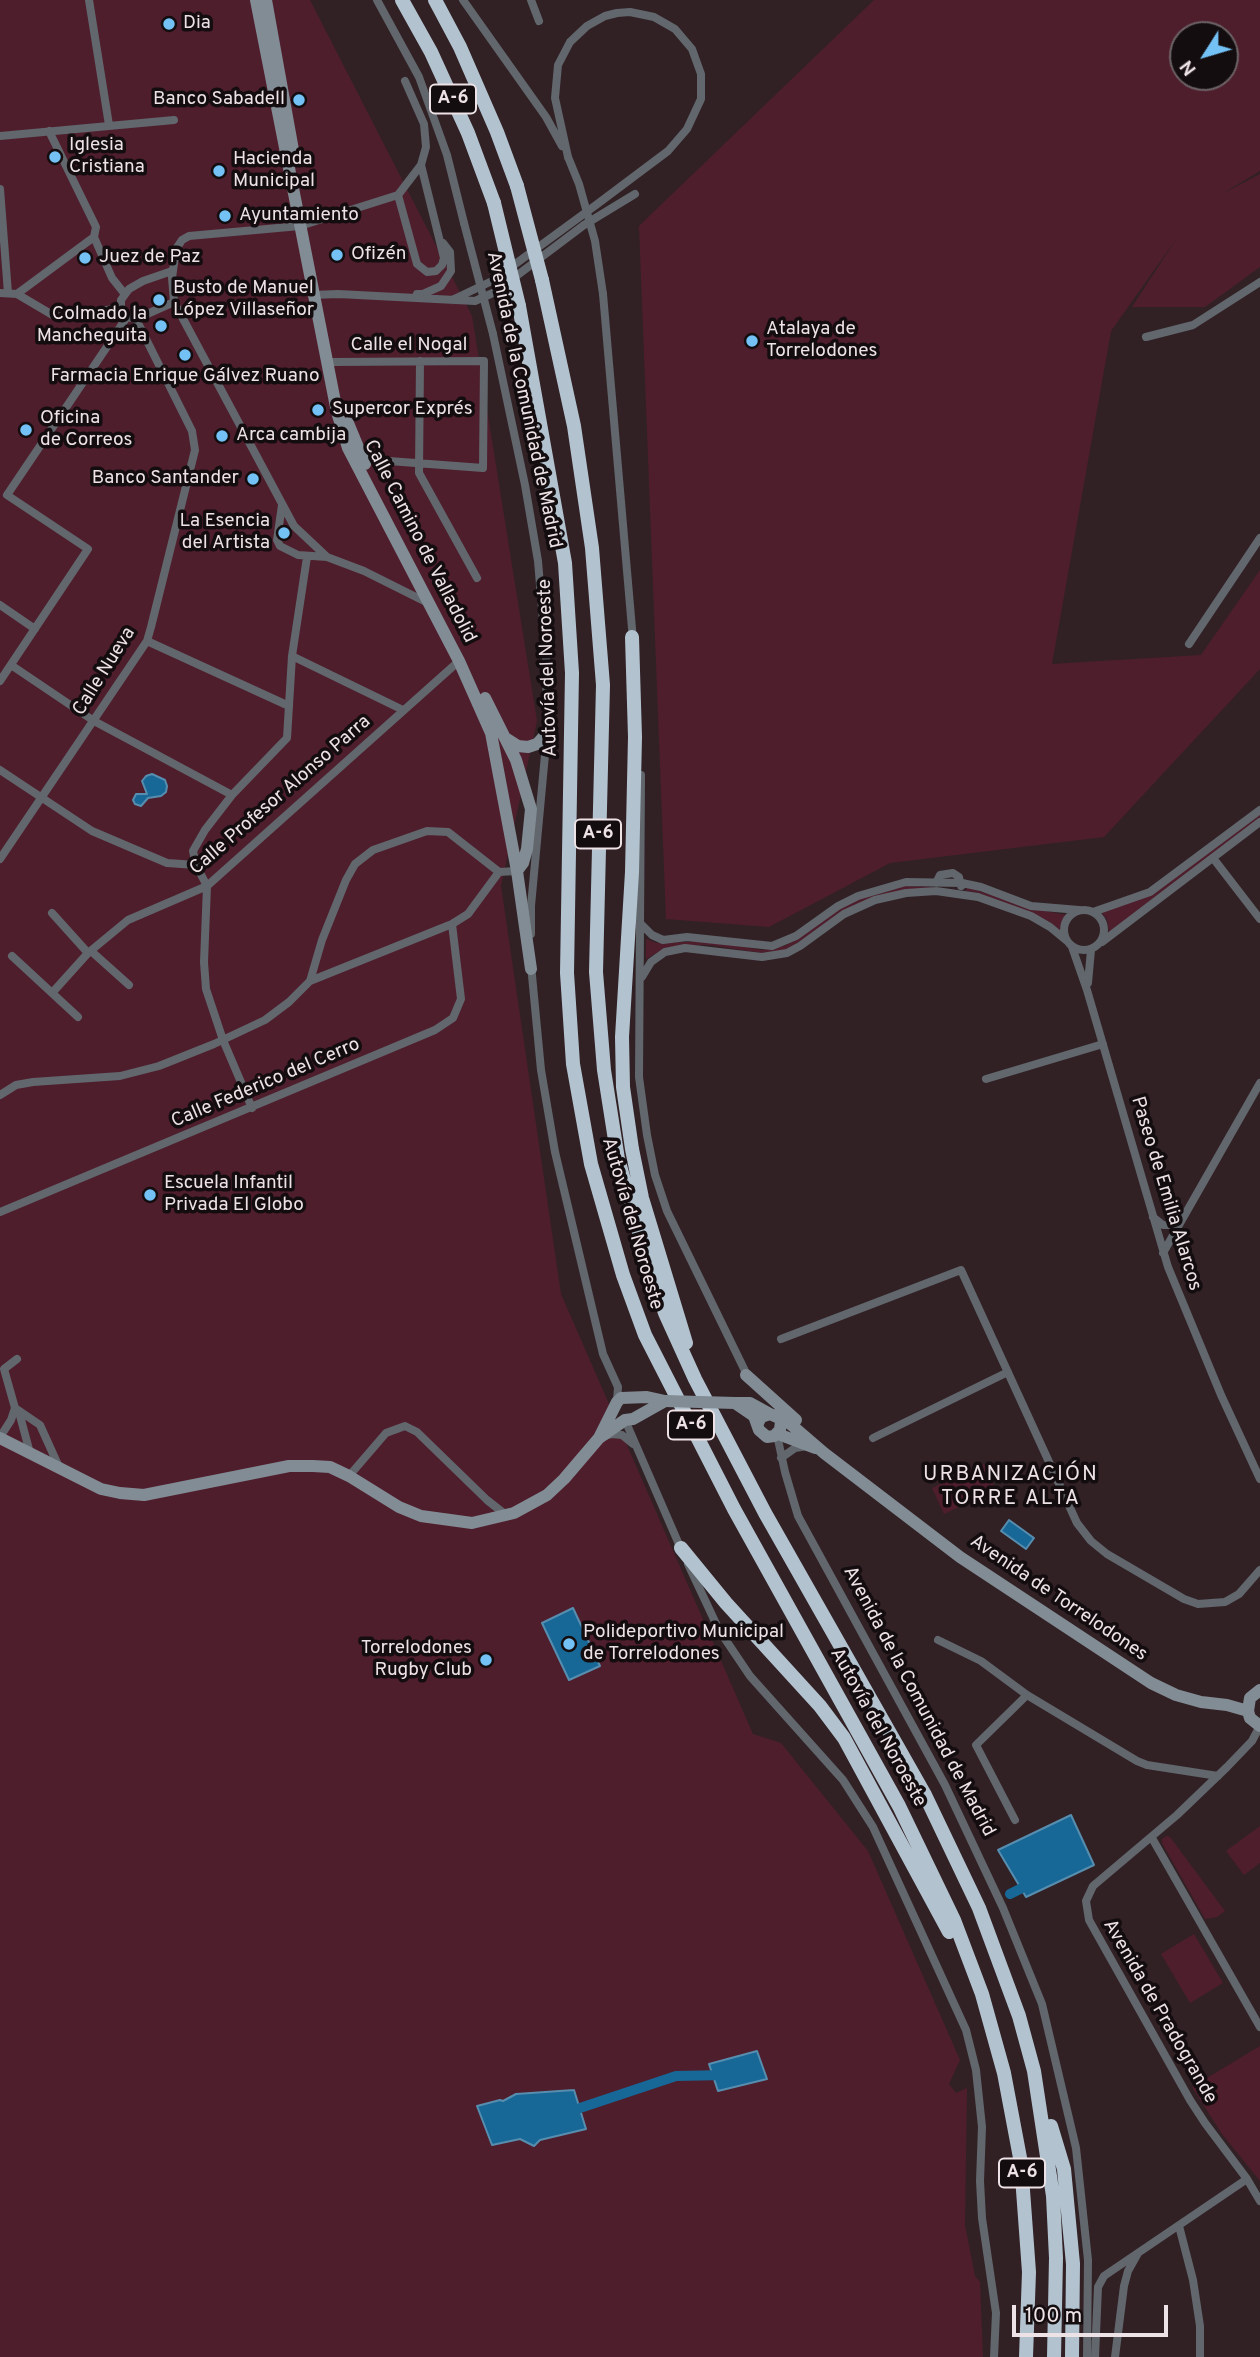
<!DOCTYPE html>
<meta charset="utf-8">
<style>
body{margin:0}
#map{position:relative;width:1260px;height:2357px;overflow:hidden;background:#312125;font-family:Overpass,sans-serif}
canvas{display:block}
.north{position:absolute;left:1169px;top:21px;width:70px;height:70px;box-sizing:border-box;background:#140d0f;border:2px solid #6b6265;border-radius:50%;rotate:233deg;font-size:19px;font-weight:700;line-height:28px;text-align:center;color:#ede2e5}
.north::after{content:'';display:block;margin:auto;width:24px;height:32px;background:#73c1f5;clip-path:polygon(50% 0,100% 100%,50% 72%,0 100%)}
.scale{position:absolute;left:1012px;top:2305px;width:156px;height:32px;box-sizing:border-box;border:4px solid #ede2e5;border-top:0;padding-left:9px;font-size:21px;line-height:24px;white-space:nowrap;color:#ede2e5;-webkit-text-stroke:5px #140d0f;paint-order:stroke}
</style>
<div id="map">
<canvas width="1260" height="2357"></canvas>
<div class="north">N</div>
<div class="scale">100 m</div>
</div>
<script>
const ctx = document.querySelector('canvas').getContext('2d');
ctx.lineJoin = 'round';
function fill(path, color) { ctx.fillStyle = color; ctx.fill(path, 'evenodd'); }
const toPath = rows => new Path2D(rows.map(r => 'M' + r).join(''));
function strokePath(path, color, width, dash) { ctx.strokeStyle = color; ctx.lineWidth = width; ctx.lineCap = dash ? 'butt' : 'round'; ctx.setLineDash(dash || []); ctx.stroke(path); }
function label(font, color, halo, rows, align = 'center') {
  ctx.font = font + ' Overpass,sans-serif'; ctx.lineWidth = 7; ctx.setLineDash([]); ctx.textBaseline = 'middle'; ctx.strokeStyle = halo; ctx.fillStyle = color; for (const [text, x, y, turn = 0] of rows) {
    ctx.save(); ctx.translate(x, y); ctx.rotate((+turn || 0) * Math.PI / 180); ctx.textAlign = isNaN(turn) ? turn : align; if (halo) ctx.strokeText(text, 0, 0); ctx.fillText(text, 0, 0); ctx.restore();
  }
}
fill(toPath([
 [0,0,310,0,472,316,537,721,501,886,561,1294,753,1734,781,1743,868,1851,960,2060,949,2084,956,2093,967,2088,965,2225,975,2276,980,2282,983,2357,0,2357],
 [874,0,1260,0,1260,171,1220,195,1260,174,1260,267,1205,307,1132,307,1177,238,1111,331,1052,664,1201,655,1260,570,1260,669,1104,837,890,863,769,927,666,919,639,226],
 [1183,35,1225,35,1225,77,1183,77],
 [1260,814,1260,819,1109,932,1107,919,1101,912,1150,895],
 [905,886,934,887,875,897,785,950,762,953,709,945,685,945,665,948,646,959,646,939,656,943,709,941,762,950,784,946,796,940,840,908,859,899],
 [967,887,1035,909,1066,915,1061,924,1060,930,1050,922,1033,914,976,892,966,891],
 [984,1464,996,1490,944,1514,932,1488],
 [1260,1826,1260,1863,1244,1875,1226,1851],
 [1167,1836,1170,1837,1225,1911,1217,1917,1205,1919,1162,1843,1162,1839],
 [1194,1934,1223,1983,1190,2003,1161,1954],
 [1260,2046,1260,2181,1222,2134,1192,2087]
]), '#4f1e2d');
const water = toPath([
 [152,774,165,780,167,786,166,792,161,796,148,798,141,806,135,804,133,800,136,794,147,794,142,781,146,776,152,774],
 [1009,1520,1034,1538,1026,1549,1001,1531,1009,1520],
 [573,1608,600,1666,569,1680,542,1623,573,1608],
 [1071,1815,1094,1865,1026,1897,998,1850,1071,1815],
 [757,2051,767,2079,718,2091,709,2064,757,2051],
 [574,2090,586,2129,540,2140,534,2146,520,2139,492,2145,477,2106,500,2100,503,2101,516,2094,574,2090]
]);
fill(water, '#176896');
strokePath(water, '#578dae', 2);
strokePath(toPath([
 [1010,1894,1032,1883],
 [580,2108,676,2076,725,2075]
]), '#176896', 10);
strokePath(toPath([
 [89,0,109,125],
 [377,0,419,77,447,155,464,223],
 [463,0,546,117,562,146],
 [531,0,539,21],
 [49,131,96,227,94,237,112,278,124,293],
 [0,136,174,120],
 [0,189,8,293],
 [398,195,417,264,427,272,436,271,442,265,444,258,421,165],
 [172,271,143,281,129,289,121,300,121,308,127,317,136,319,174,302],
 [0,293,17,294,56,317,121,308],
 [17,294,94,237],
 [417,294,423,294,441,286,451,271,450,252,443,243],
 [603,294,633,640],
 [313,295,338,294,475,301,495,292,584,225,635,194],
 [452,300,492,281,596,205,668,151,687,129,701,99,701,74,692,49,675,29,654,17,630,12,617,13,605,16,587,26,570,42,558,65,555,98,568,157],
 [493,334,525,485,538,561,546,657,547,733,531,906,531,934],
 [1146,337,1193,325,1260,282],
 [420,361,419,473,477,578],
 [334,362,484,361,483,468,362,459],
 [7,495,127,317],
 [282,505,277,540,280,546,298,555,327,557,364,571,426,602],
 [327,557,294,526,174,302,172,278,176,249,182,240,189,236,300,226,398,195,421,165,426,147,424,124,405,81],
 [0,605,35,629],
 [147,641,289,706],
 [1189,644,1260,538],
 [292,656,403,710],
 [11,665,94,721,232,795],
 [0,681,88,549,7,495],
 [0,770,92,831,167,863,196,865],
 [641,775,639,1077,647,1135,655,1175,667,1211,748,1377],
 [1213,858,1260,919],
 [0,859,147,641,151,627,195,450,192,431,136,319],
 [936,883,940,875,953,873,959,877,961,886],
 '1064 930a20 20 0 1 1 40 0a20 20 0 1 1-40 0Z',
 [1093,912,1150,892,1260,810],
 [52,913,88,953],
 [641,924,652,935,663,940,687,937,772,946,796,936,838,906,858,896,906,882,962,883,981,887,1031,906,1079,910],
 [1102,942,1260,822],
 [1072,947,1087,990,1168,1267,1221,1395,1260,1479],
 [91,951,129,985],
 [12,956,78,1017],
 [531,965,541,1070,555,1152,603,1354,618,1387,617,1402],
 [642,977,651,962,665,952,685,948,762,957,787,953,800,946,844,914,875,900,906,893,936,891,978,897,1031,916,1050,927,1067,941],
 [310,981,322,940,346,880,355,864,373,850,427,831,448,832,499,872,517,871],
 [1088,983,1091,950],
 [52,993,88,953,128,920,207,886,459,661],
 [986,1079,1103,1044],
 [0,1095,16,1085,33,1082,120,1076,159,1066,214,1044,265,1020,289,1002,310,981,452,924,468,914,499,872],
 [252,1108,223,1040,206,989,204,962,207,886,196,865,193,851,205,830,232,795,287,738,292,656,307,557],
 [0,1212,435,1030,453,1018,461,999,452,924],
 [1153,1217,1163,1225,1169,1225,1181,1221],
 [1163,1253,1260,1083],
 [781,1339,961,1270,1077,1523,1091,1541,1107,1554,1184,1599,1198,1604,1225,1602,1239,1594,1260,1570],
 [17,1359,4,1369,15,1408,40,1425,59,1467],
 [19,1412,30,1453],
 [625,1420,681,1549],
 [777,1435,785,1472,798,1516,945,1785,1003,1908,1042,2004,1076,2148,1088,2260,1087,2357],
 [605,1436,612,1434,622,1435,633,1444],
 [0,1437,11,1420,15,1408],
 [873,1438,1008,1372],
 [781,1458,795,1448,807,1446],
 [349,1476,386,1433,405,1426,417,1432,487,1500,506,1515],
 [688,1564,719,1630,750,1676,843,1780,873,1827,966,2030,976,2070,982,2127,980,2181,982,2218,996,2313,994,2357],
 [938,1640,981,1661,1027,1695,1137,1761,1147,1765,1218,1776],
 [1260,1726,1252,1741,1227,1767,1177,1815,1093,1886,1086,1901,1089,1920,1190,2100,1205,2123,1247,2179,1260,2201],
 [1015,1820,976,1745,1027,1695],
 [1152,1838,1260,2027],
 [1179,2226,1193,2280,1200,2326,1200,2357],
 [1095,2357,1098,2287,1104,2276,1247,2179],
 [1115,2357,1124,2286,1128,2271,1137,2255]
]), '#61676c', 8);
strokePath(toPath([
 [256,0,337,412,348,448,459,661,491,733,517,871,531,969],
 [266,0,295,161],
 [348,423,365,464],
 [485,698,516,760,531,809,527,849,523,863,517,871],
 [507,739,518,746,528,747,537,744,547,733],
 [746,1375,796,1420],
 [735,1403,754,1416,759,1430,767,1437,774,1436,780,1430,781,1421,776,1415],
 [735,1403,750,1403,770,1414],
 [758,1423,761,1417,770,1414,788,1422,824,1453,960,1557,1151,1683,1176,1695,1201,1702,1227,1705,1248,1711],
 [778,1434,815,1448],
 [0,1438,101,1489,120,1493,144,1495,289,1466,313,1466,330,1467,349,1476,399,1507,421,1516,472,1523,514,1513,547,1495,564,1479,599,1438,617,1402,621,1398,647,1397,665,1401],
 [599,1438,625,1420,633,1419,665,1401],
 [1260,1690,1250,1698,1248,1711,1250,1718,1260,1726]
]), '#828c94', 12);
strokePath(toPath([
 [402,0,431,52,468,133,494,203],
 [435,0,460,47,497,132,517,186],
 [542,280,574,426,592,548,603,685,596,972,604,1070,618,1159,645,1253,665,1313,695,1379,765,1513,925,1795,979,1908,1019,2016,1034,2071,1053,2196,1056,2258,1054,2357],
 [519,306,565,563,572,673,567,973,573,1064,591,1164,623,1275,645,1335,734,1509,899,1806,954,1920,982,1994,1004,2073,1021,2163,1029,2272,1026,2357],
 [632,637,635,737,632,872,622,1037,623,1087,632,1149,642,1198,686,1343],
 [681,1548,726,1603,820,1706,844,1738,949,1932],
 [1051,2126,1064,2169,1073,2264,1072,2357]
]), '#b2c3cf', 14);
strokePath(toPath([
 [568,157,579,184,595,241,603,294],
 [464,223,493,334]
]), '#61676c', 8);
strokePath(toPath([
 [665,1401,735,1403]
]), '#828c94', 12);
strokePath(toPath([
 [517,186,542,280],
 [494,203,519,306]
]), '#b2c3cf', 14);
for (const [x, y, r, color] of [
 [169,24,7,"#73c1f5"],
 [299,100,7,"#73c1f5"],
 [55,157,7,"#73c1f5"],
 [219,171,7,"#73c1f5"],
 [225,216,7,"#73c1f5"],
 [337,255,7,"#73c1f5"],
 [85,258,7,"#73c1f5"],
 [159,300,7,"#73c1f5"],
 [161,326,7,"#73c1f5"],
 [752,341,7,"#73c1f5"],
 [185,355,7,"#73c1f5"],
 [318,410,7,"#73c1f5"],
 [26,430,7,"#73c1f5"],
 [222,436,7,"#73c1f5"],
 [253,479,7,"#73c1f5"],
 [284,533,7,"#73c1f5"],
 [150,1195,7,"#73c1f5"],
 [569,1644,7,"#73c1f5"],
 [486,1660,7,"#73c1f5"]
]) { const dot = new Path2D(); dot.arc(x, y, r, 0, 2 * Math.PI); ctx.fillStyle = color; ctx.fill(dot); strokePath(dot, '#140d0f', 2.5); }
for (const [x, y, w] of [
 [453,99,46],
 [598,834,46],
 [691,1425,46],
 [1022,2173,46]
]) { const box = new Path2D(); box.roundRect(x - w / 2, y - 14.5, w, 29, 5); ctx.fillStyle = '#140d0f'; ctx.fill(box); strokePath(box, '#ede2e5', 2); }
label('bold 18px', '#ede2e5', null, [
 ["A-6",453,99],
 ["A-6",598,834],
 ["A-6",691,1425],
 ["A-6",1022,2173]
]);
label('19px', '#ede2e5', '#140d0f', [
 ["Dia",183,24],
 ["Banco Sabadell",285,100,"right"],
 ["Iglesia",69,146],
 ["Cristiana",69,168],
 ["Hacienda",233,160],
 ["Municipal",233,182],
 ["Ayuntamiento",239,216],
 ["Ofizén",351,255],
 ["Juez de Paz",99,258],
 ["Busto de Manuel",173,289],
 ["López Villaseñor",173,311],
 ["Colmado la",147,315,"right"],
 ["Mancheguita",147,337,"right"],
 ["Atalaya de",766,330],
 ["Torrelodones",766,352],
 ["Farmacia Enrique Gálvez Ruano",185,377,"center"],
 ["Supercor Exprés",332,410],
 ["Oficina",40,419],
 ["de Correos",40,441],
 ["Arca cambija",236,436],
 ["Banco Santander",239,479,"right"],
 ["La Esencia",270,522,"right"],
 ["del Artista",270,544,"right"],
 ["Escuela Infantil",164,1184],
 ["Privada El Globo",164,1206],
 ["Polideportivo Municipal",583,1633],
 ["de Torrelodones",583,1655],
 ["Torrelodones",472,1649,"right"],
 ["Rugby Club",472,1671,"right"]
], 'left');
label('19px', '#ede2e5', '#140d0f', [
 ["Calle el Nogal",409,346],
 ["Avenida de la Comunidad de Madrid",523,400,78],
 ["Calle Camino de Valladolid",419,542,63],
 ["Autovía del Noroeste",549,668,-92],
 ["Calle Nueva",105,672,-58],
 ["Calle Profesor Alonso Parra",281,796,-41],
 ["Calle Federico del Cerro",266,1084,-23],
 ["Paseo de Emilia Alarcos",1165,1194,73],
 ["Autovía del Noroeste",631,1224,74],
 ["Avenida de Torrelodones",1058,1599,34],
 ["Avenida de la Comunidad de Madrid",918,1702,62],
 ["Autovía del Noroeste",877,1728,61],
 ["Avenida de Pradogrande",1159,2012,60]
]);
ctx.letterSpacing = '2px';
label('21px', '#ede2e5', '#140d0f', [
 ["URBANIZACIÓN",1011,1476],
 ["TORRE ALTA",1011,1500]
]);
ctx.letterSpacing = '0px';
</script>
